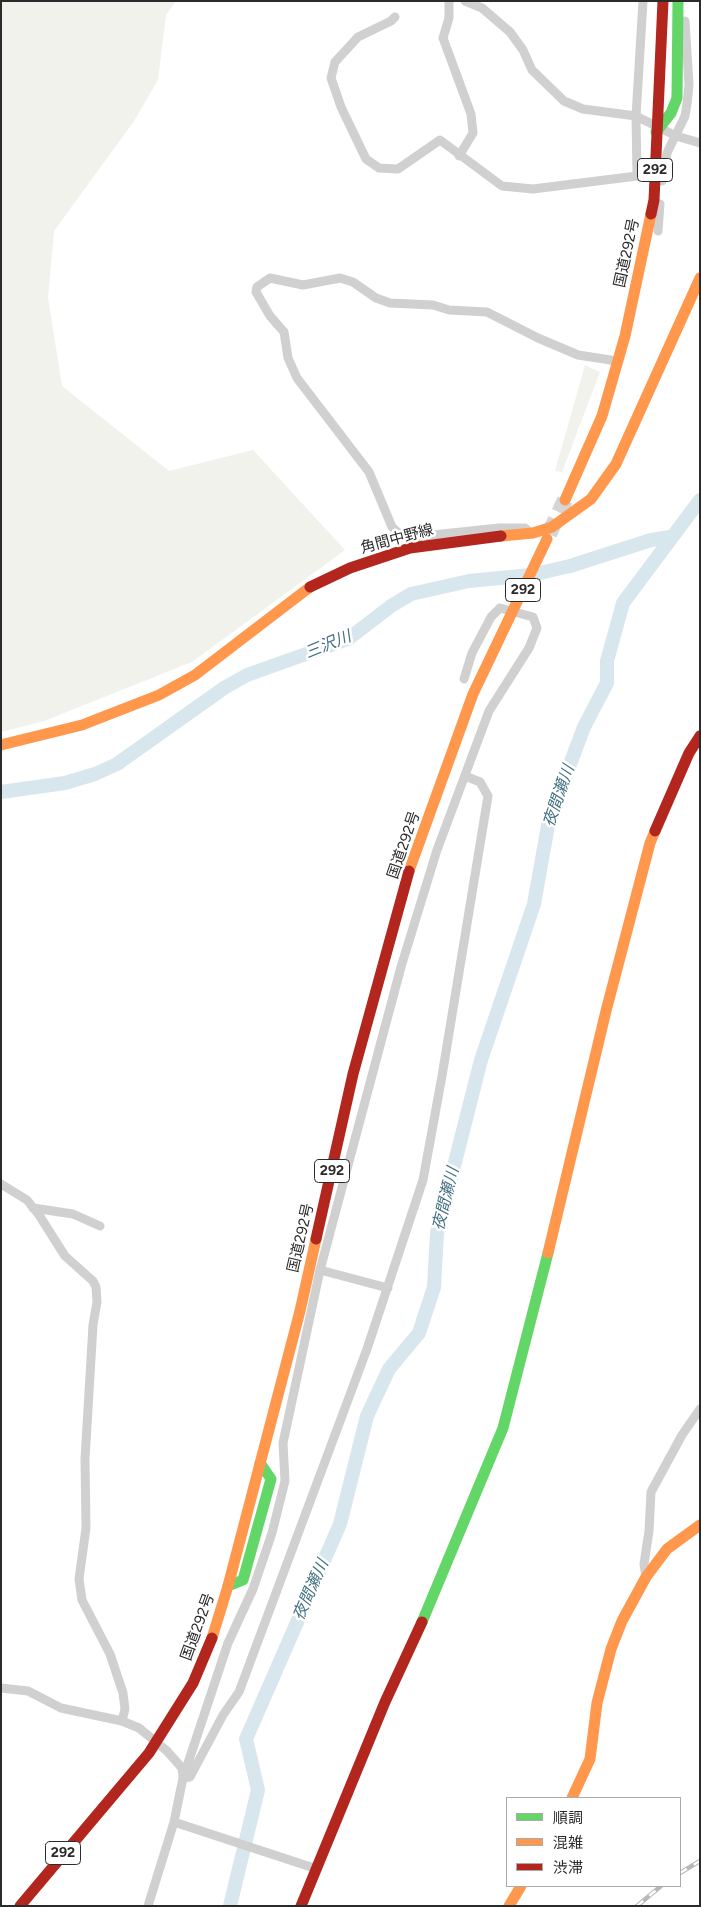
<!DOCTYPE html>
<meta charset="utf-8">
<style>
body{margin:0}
#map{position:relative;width:701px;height:1907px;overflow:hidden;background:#fff;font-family:Figtree,"Noto Sans JP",sans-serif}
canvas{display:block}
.frame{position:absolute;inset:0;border:2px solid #2b2b2b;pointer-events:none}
.legend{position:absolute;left:506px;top:1797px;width:175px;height:90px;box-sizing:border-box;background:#fff;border:1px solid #aaa;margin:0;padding:6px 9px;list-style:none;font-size:15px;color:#2b2b2b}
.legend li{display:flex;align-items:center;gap:10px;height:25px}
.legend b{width:25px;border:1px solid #aaa}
</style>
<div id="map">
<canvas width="701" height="1907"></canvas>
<div class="frame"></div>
<ul class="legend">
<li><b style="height:6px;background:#63d668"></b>順調</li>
<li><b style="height:6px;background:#ff974d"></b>混雑</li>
<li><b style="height:6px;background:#b3261e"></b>渋滞</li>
</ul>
</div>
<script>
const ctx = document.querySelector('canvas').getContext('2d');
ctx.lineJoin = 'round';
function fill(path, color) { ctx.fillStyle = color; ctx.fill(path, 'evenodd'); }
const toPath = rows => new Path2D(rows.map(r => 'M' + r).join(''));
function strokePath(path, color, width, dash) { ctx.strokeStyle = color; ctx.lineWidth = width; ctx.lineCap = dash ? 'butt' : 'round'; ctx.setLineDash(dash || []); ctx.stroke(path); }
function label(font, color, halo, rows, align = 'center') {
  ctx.font = font + ' Figtree,"Noto Sans JP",sans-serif'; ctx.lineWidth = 5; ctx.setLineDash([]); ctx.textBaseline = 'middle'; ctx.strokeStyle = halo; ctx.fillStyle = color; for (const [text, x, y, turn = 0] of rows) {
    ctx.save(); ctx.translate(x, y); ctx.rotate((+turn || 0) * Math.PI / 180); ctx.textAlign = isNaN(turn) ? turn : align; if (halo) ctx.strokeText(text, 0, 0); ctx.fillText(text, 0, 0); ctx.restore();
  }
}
fill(toPath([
 [1,1,176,1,166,15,158,80,134,121,54,231,48,298,62,386,169,471,253,450,345,550,192,662,44,721,1,732],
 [585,365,600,372,562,472,555,471]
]), '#f0f2eb');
strokePath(toPath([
 [1,792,65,783,95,774,117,764,224,688,247,675,348,639,391,606,411,594,469,581,531,575,570,566,651,540,670,537],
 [230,1906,258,1790,246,1739,340,1524,367,1416,389,1369,419,1333,434,1287,437,1233,481,1060,534,904,549,820,584,727,607,683,607,661,623,603,700,500]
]), '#d8e7ed', 14);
strokePath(toPath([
 [549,534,565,500]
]), '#d5d5d5', 16, [16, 8]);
strokePath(toPath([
 [449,1,449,18,443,38,471,114,473,133,459,156],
 [465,1,482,8,510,32,523,50,532,70,564,101,583,109,636,116,676,136,700,143],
 [395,17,391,21,358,37,335,62,331,78,341,107,366,159,379,168,398,169,440,140,502,186,533,189,637,176,636,116,643,1],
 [662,181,667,153,685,116,687,104,689,85,685,21],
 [658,231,660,204],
 [529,531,525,528,499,528,414,537,401,535,392,527,369,472,297,378,288,358,284,332,270,316,256,292,257,287,270,278,303,285,340,278,353,282,376,298,390,303,433,305,449,310,487,312,538,338,578,355,617,361],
 [1,1184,27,1200,39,1215,65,1256,93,1281,96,1287,97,1302,93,1325,85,1459,86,1528,79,1579,82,1600,110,1654,123,1693,125,1709,122,1721],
 [33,1208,73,1214,100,1226],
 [320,1270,388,1288],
 [646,1577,644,1564,649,1531,651,1492,682,1435,700,1409],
 [1,1688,28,1691,61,1708,122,1721,139,1728,167,1751,182,1768,183,1776],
 [183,1778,190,1777,223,1715,239,1692,367,1349,423,1180,442,1076,488,796,480,782,465,776],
 [174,1822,317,1869],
 [148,1906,174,1822,183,1778,228,1643,253,1589,272,1533,285,1481,283,1443,320,1270,401,967,437,850,489,711,529,648,537,628,533,617,500,608,491,617,472,653,464,679]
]), '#d0d0d0', 9);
strokePath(toPath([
 [656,132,671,113,677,98,678,1],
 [228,1586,243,1580,271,1479,260,1463],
 [422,1622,503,1428,548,1253]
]), '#63d668', 11);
strokePath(toPath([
 [565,500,602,416,625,336,651,214],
 [501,536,533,533,552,527,591,499,616,464,700,278],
 [1,745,82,725,159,695,195,675,310,587],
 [409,871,473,694,547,539],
 [548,1253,606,1011,650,843,655,831],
 [212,1638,228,1586,300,1311,316,1239],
 [572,1798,590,1759,597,1703,611,1649,622,1621,646,1577,667,1549,700,1525],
 [509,1906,521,1886]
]), '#ff974d', 11);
strokePath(toPath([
 [651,214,654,200,663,1],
 [310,587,350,568,410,548,501,536],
 [655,831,689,753,700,736],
 [316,1239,353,1074,409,871],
 [20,1906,149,1753,193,1683,212,1638],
 [301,1906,385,1702,422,1622]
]), '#b3261e', 11);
const rail = toPath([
 [680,1873,700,1861],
 [637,1906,661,1886]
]);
strokePath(rail, '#b8b8b8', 4.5);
strokePath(rail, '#fff', 2.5, [8]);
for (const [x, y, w] of [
 [655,170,35],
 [523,590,35],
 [332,1171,35],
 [63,1853,35]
]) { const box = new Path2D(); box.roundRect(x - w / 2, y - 11.5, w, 23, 4); ctx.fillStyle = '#fff'; ctx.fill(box); strokePath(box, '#2b2b2b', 1); }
label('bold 14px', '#2b2b2b', null, [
 ["292",655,170],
 ["292",523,590],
 ["292",332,1171],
 ["292",63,1853]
]);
label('15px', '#2b2b2b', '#fff', [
 ["国道292号",627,253,-78],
 ["角間中野線",397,539,-15],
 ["国道292号",404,845,-71],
 ["国道292号",301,1238,-77],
 ["国道292号",198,1627,-70]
]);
label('italic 16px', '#447182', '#fff', [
 ["三沢川",328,645,-22],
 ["夜間瀬川",559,796,-71],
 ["夜間瀬川",446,1199,-76],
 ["夜間瀬川",311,1590,-66]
]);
</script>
